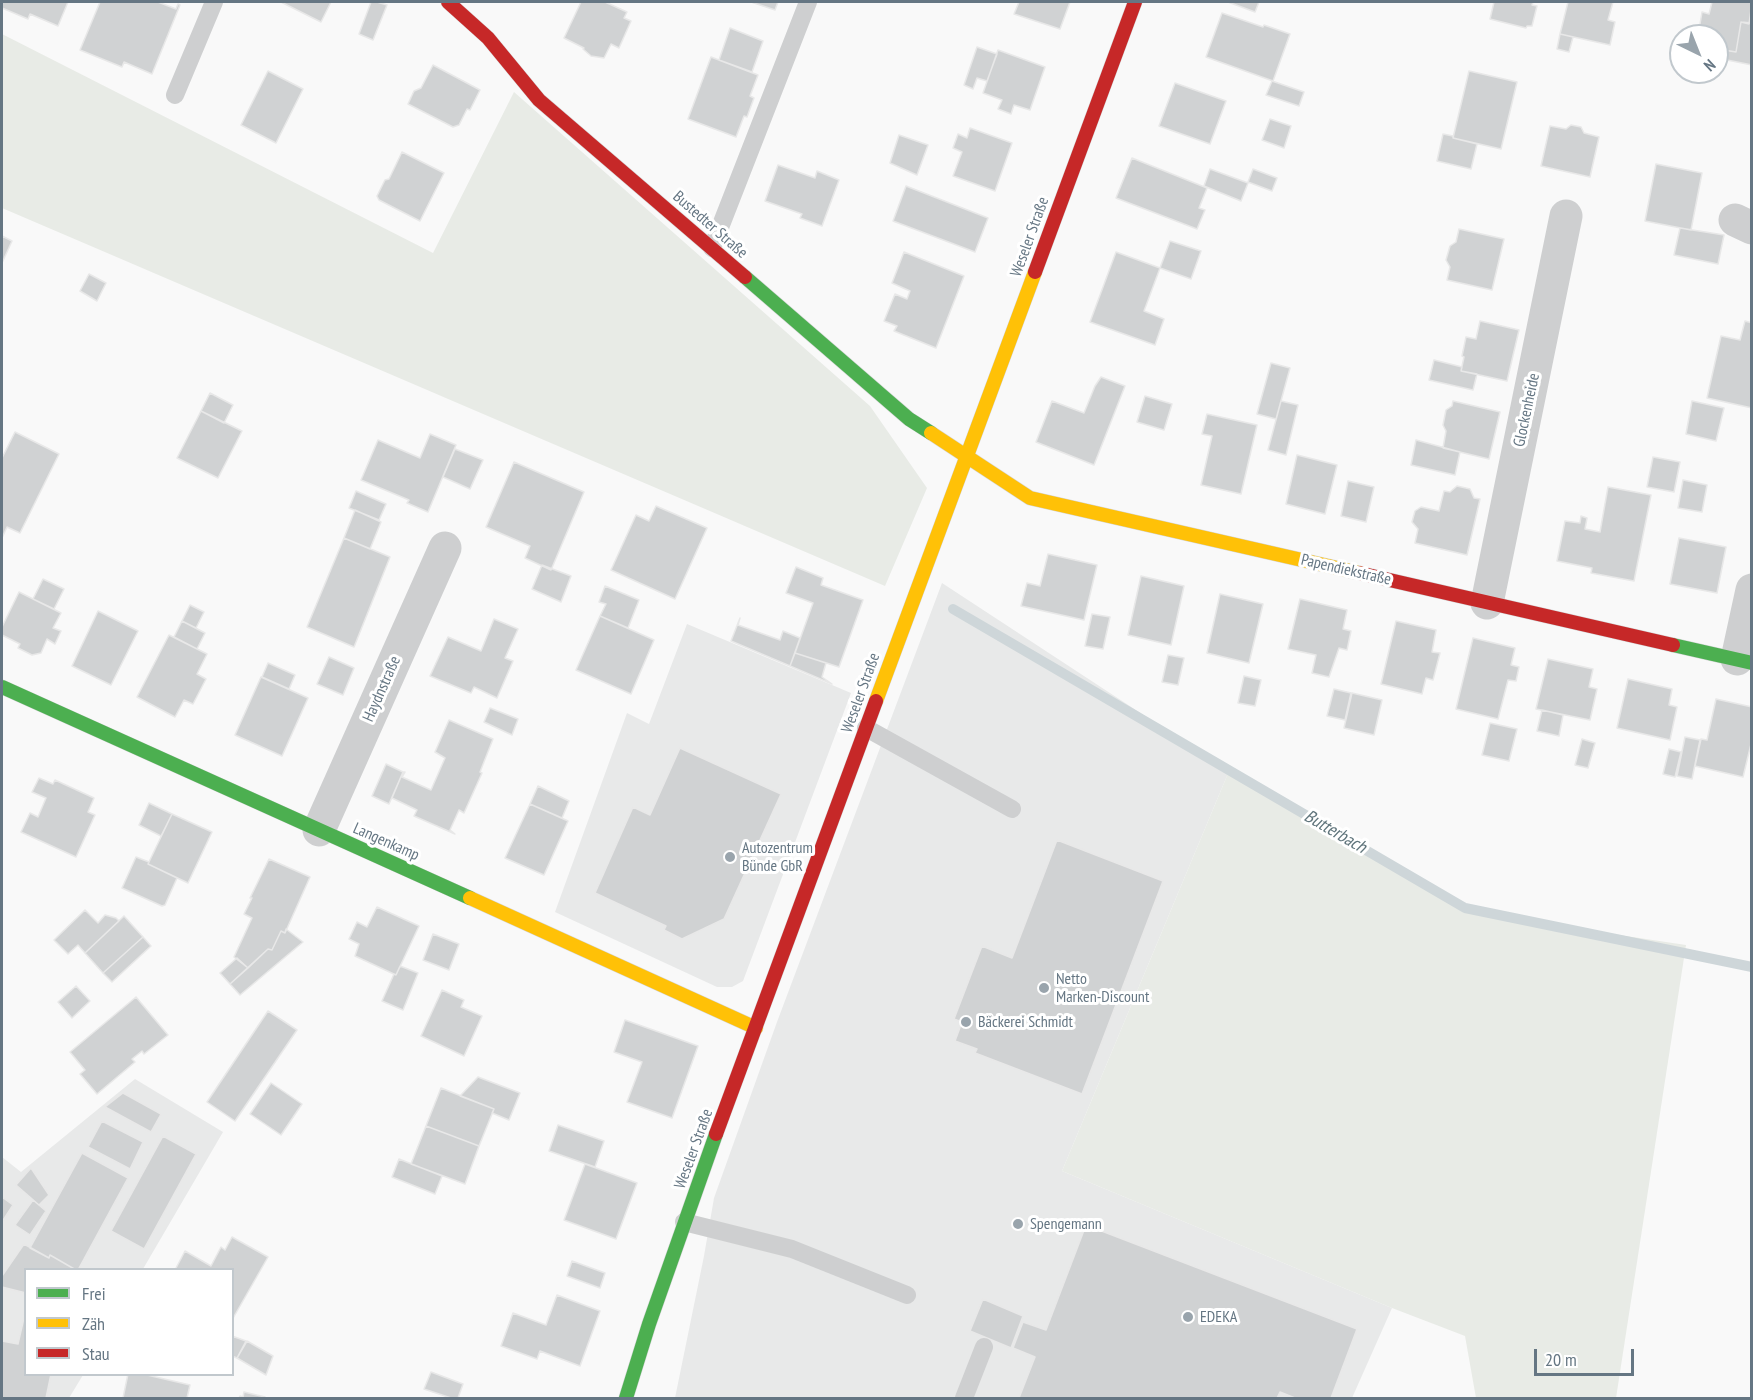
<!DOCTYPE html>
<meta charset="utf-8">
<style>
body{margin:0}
#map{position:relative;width:1753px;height:1400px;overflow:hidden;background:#f9f9f9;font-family:"PT Sans Narrow",sans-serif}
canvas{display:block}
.frame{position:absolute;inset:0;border:3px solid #657683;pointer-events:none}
.legend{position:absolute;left:24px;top:1268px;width:210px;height:108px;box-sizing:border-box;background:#fff;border:2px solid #c1c8cd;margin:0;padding:8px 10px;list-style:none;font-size:18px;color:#657683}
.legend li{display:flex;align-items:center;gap:12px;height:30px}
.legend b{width:30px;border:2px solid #c1c8cd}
.north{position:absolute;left:1669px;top:24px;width:60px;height:60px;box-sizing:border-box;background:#fff;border:2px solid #c1c8cd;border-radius:50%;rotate:137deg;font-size:16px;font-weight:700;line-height:24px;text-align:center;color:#657683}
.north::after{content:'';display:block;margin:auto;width:21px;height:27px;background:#99a4ac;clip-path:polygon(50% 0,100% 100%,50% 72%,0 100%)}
.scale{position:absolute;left:1534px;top:1349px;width:100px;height:27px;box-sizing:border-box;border:3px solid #657683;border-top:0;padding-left:8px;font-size:18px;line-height:21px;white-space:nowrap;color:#657683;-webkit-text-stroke:4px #fff;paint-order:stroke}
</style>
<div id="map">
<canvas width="1753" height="1400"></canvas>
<div class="frame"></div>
<ul class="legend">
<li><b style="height:8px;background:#4caf50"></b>Frei</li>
<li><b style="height:8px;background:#ffc107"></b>Zäh</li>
<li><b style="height:8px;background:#c62828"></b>Stau</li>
</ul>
<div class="north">N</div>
<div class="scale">20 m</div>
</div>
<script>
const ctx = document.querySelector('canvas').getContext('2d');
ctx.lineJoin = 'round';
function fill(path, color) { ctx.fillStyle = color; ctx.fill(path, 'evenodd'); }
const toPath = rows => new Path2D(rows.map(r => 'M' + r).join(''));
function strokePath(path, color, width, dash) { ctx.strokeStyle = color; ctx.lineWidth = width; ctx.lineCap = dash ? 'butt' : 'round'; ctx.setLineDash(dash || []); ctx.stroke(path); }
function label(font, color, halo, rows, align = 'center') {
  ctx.font = font + ' "PT Sans Narrow",sans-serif'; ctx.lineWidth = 6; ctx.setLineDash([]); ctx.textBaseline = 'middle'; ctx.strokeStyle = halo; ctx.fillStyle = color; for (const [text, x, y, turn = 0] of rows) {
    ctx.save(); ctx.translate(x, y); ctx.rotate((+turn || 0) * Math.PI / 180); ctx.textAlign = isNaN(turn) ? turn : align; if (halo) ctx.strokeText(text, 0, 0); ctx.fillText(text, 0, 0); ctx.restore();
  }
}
fill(toPath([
 [942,583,1229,771,1062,1171,1392,1308,1352,1398,675,1398,704,1256,714,1198,777,1022],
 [687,624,851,693,743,981,732,987,717,987,555,912,627,713,649,724],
 [135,1079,223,1132,143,1269,26,1270,26,1374,83,1375,69,1398,2,1398,2,1157,21,1172]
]), '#e8e9e9');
fill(toPath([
 [2,34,433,253,514,92,870,406,927,488,885,586,2,208],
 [1229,771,1466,912,1686,945,1616,1398,1476,1398,1465,1336,1392,1308,1062,1171]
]), '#e8ebe6');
strokePath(toPath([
 [953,609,1465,908,1752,967]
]), '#ced6d9', 10);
const building = toPath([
 [2,2,68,2,58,26,30,14,28,19,2,8,2,2],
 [100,2,158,2,176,9,178,4,180,5,152,74,124,62,122,67,80,50,100,2],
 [281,2,331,2,321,22,281,2],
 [371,2,377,2,387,5,373,40,359,34,371,2],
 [581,2,605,2,627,12,624,18,631,21,619,48,611,44,604,58,591,56,583,49,584,48,564,38,581,2],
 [751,2,778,2,775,10,751,2],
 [1019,2,1070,2,1060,29,1014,14,1019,2],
 [1228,2,1259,2,1255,12,1228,2],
 [1494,2,1533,2,1532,5,1537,6,1532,26,1527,26,1526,28,1490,19,1494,2],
 [1568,2,1613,2,1608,20,1615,22,1610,45,1560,34,1568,2],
 [1712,2,1752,2,1749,24,1741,22,1736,52,1717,49,1717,36,1698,36,1702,12,1709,14,1712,2],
 [1222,13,1263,27,1264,25,1290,34,1273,81,1206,57,1222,13],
 [1741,22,1752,23,1752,65,1722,59,1724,50,1736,52,1741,22],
 [730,28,763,41,752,72,719,60,730,28],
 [1560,34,1573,37,1569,52,1557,49,1560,34],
 [977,47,997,54,987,81,977,78,973,89,964,85,977,47],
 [998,50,1045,67,1030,110,1014,105,1011,114,998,109,1002,100,983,93,998,50],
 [711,57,758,75,750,96,754,98,747,117,744,116,736,137,688,119,711,57],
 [433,65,480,90,470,110,467,109,459,125,453,127,408,104,414,91,421,88,433,65],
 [268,71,303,89,276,143,241,125,268,71],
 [1469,71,1517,82,1501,149,1453,138,1469,71],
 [1272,81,1304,92,1299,106,1266,95,1272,81],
 [1175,83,1226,101,1210,144,1159,126,1175,83],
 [1270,119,1291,126,1284,148,1262,140,1270,119],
 [1571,125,1581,127,1584,133,1599,137,1590,177,1541,166,1550,126,1566,129,1571,125],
 [970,128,1012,143,995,191,953,176,962,152,953,148,958,134,967,138,970,128],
 [1443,134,1453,136,1453,138,1477,144,1471,169,1437,161,1443,134],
 [899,135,928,145,917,175,890,163,899,135],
 [402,152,444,173,420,221,379,200,377,196,385,180,389,179,402,152],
 [1132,158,1207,188,1199,208,1205,210,1197,229,1116,198,1132,158],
 [1656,164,1702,173,1691,230,1645,221,1656,164],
 [778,165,815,178,817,171,839,180,822,226,800,218,802,214,765,201,778,165],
 [1210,169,1248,183,1241,201,1204,186,1210,169],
 [1253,169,1277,178,1272,191,1248,182,1253,169],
 [906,186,988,218,975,252,893,221,906,186],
 [1680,228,1724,235,1718,264,1674,255,1680,228],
 [1459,229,1504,239,1492,290,1447,280,1450,267,1446,260,1450,246,1456,242,1459,229],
 [2,236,12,241,2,263,2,236],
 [1170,241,1201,251,1191,279,1160,268,1170,241],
 [904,252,964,276,936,348,894,331,897,326,884,321,895,294,907,299,910,291,892,283,904,252],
 [1116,252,1160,268,1144,311,1164,319,1155,345,1090,322,1116,252],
 [89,274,106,283,97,301,80,291,89,274],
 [1480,321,1519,330,1507,381,1461,371,1464,357,1462,356,1466,337,1476,339,1480,321],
 [1745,321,1752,323,1752,408,1707,398,1721,336,1740,340,1745,321],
 [1434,360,1462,367,1461,371,1477,374,1473,390,1429,380,1434,360],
 [1271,363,1290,368,1276,419,1257,414,1271,363],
 [1101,377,1125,386,1094,465,1036,442,1052,401,1084,413,1095,386,1101,377],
 [210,393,233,405,224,423,201,411,210,393],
 [1145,396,1172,404,1164,430,1137,422,1145,396],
 [1281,401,1298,405,1286,455,1268,450,1281,401],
 [1453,401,1500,412,1489,459,1443,448,1446,431,1443,425,1446,410,1452,406,1453,401],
 [1692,401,1724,408,1716,441,1686,434,1692,401],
 [201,411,242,431,218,478,177,458,201,411],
 [1207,414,1257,425,1241,494,1201,485,1212,436,1202,434,1207,414],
 [15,432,59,454,20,533,7,527,2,538,2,458,15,432],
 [430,434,456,445,428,512,407,503,409,500,361,480,378,440,420,458,430,434],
 [1416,440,1460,452,1455,475,1411,465,1416,440],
 [455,449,483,460,470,489,443,477,455,449],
 [1297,455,1337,465,1325,514,1286,504,1297,455],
 [1653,457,1680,462,1674,492,1647,487,1653,457],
 [514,462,584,492,551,570,525,558,530,546,486,527,514,462],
 [1683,480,1707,485,1702,512,1678,508,1683,480],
 [1348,481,1374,487,1366,522,1341,516,1348,481],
 [1457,486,1470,489,1474,498,1480,499,1467,555,1415,543,1418,529,1412,522,1415,511,1421,507,1439,511,1444,491,1450,492,1457,486],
 [1608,487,1651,495,1634,581,1591,573,1592,568,1557,561,1565,521,1580,523,1581,516,1587,518,1585,529,1600,532,1608,487],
 [356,491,386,504,379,520,349,508,356,491],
 [656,506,707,528,675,599,611,570,636,515,649,521,656,506],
 [355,510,381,522,370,549,344,538,355,510],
 [344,538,390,557,354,647,307,627,344,538],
 [1679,538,1726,547,1717,593,1670,584,1679,538],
 [1048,554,1097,565,1084,620,1021,606,1027,583,1040,586,1048,554],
 [542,565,571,576,561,602,532,589,542,565],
 [796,567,823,578,821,585,863,600,839,667,795,653,813,603,786,593,796,567],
 [1141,576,1184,586,1171,645,1128,635,1141,576],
 [43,579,64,589,54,609,33,599,43,579],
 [605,586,639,600,628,628,600,616,606,604,599,602,605,586],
 [19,592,61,613,53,628,61,631,55,644,47,639,41,653,32,655,18,648,20,644,2,635,2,627,19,592],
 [1220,594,1263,604,1249,663,1207,653,1220,594],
 [1300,599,1347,610,1343,629,1351,631,1347,650,1339,648,1329,677,1312,673,1316,655,1288,649,1300,599],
 [190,605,204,612,196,628,182,621,190,605],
 [98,611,138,631,111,685,72,666,98,611],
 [1092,614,1110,617,1103,649,1085,646,1092,614],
 [600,616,654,640,631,694,576,670,600,616],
 [740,618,738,625,780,640,783,631,800,638,790,666,731,641,740,618],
 [494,619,518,629,505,658,513,661,497,698,474,687,471,693,430,676,448,637,481,651,494,619],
 [182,621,205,633,197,649,174,637,182,621],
 [1396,621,1436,630,1432,652,1440,653,1433,680,1426,678,1422,694,1381,684,1396,621],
 [169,635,207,654,197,674,206,679,193,704,184,700,175,717,137,697,169,635],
 [1473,638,1515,648,1511,665,1519,667,1516,681,1508,680,1498,719,1456,709,1473,638],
 [795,653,826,663,822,677,832,684,790,666,795,653],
 [1168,655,1184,658,1178,685,1162,682,1168,655],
 [329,657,354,668,343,695,317,684,329,657],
 [1548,659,1593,669,1589,687,1597,689,1590,720,1536,709,1548,659],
 [268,663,295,675,289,689,262,677,268,663],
 [1244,676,1261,680,1255,706,1238,703,1244,676],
 [261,677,308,698,282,756,235,735,261,677],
 [1628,679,1672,689,1669,705,1677,707,1670,740,1617,728,1628,679],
 [1334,689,1351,693,1345,720,1327,716,1334,689],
 [1352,693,1382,700,1374,735,1344,728,1352,693],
 [1716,699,1752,707,1752,740,1743,777,1695,766,1701,739,1707,740,1716,699],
 [490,708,518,719,512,735,484,722,490,708],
 [1542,710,1563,715,1559,736,1537,731,1542,710],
 [449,720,493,739,480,772,482,773,464,813,459,810,450,830,455,834,414,816,417,810,392,798,403,772,405,772,402,777,431,790,445,758,435,752,449,720],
 [1490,723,1517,729,1509,761,1482,755,1490,723],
 [1685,737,1700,740,1692,779,1677,776,1685,737],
 [1582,739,1595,743,1588,768,1575,765,1582,739],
 [680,748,781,794,724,919,682,939,664,930,666,926,595,893,633,807,650,815,680,748],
 [1669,749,1681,752,1675,777,1663,774,1669,749],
 [386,764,403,772,389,804,372,796,386,764],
 [39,778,53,784,55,780,94,798,88,812,95,815,76,857,21,832,30,813,38,817,46,798,32,792,39,778],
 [538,786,569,801,562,818,530,804,538,786],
 [149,803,172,814,161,836,139,825,149,803],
 [530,804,568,821,544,875,505,858,530,804],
 [172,814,212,832,188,883,148,864,172,814],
 [1057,840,1163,881,1082,1094,975,1053,977,1049,955,1041,962,1022,954,1019,982,946,1012,958,1057,840],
 [136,857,149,862,148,864,177,878,165,905,162,906,122,888,136,857],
 [269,859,310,877,285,933,281,931,272,950,268,949,248,968,234,957,252,918,244,914,252,898,250,898,269,859],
 [377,907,419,926,396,975,355,956,359,944,349,939,357,922,367,927,377,907],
 [85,910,98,923,105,915,116,918,119,921,85,953,78,945,68,954,54,940,85,910],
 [124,916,143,937,103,973,85,953,124,916],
 [286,929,303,942,240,995,230,984,268,949,272,950,281,931,285,933,286,929],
 [433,934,459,944,449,970,423,960,433,934],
 [143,937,151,946,112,982,103,973,143,937],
 [237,958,248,968,230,984,220,973,237,958],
 [400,966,418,973,403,1010,382,1001,394,974,396,975,400,966],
 [76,986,90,1001,72,1018,58,1002,76,986],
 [442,990,464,1000,461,1007,482,1016,464,1056,421,1036,442,990],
 [136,997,168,1035,144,1054,142,1051,132,1059,135,1062,97,1094,80,1074,85,1070,70,1052,136,997],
 [268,1011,297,1030,235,1121,207,1102,268,1011],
 [625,1020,698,1046,672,1118,627,1102,642,1062,614,1052,625,1020],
 [478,1077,520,1093,509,1120,492,1113,494,1109,460,1096,478,1077],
 [271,1083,302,1104,281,1135,250,1114,271,1083],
 [441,1088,494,1109,479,1146,426,1126,441,1088],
 [123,1093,161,1114,151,1132,105,1107,123,1093],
 [102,1121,143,1142,130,1169,88,1147,102,1121],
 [558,1125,604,1141,595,1167,549,1151,558,1125],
 [426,1126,479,1146,465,1184,411,1164,426,1126],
 [163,1136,196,1154,144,1249,111,1231,163,1136],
 [82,1153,128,1178,78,1270,76,1270,50,1255,49,1258,30,1248,82,1153],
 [399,1159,442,1176,435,1194,392,1177,399,1159],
 [585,1164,637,1183,616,1239,564,1220,585,1164],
 [31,1168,49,1195,39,1205,16,1185,31,1168],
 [2,1197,13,1205,2,1222,2,1197],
 [33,1200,46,1211,30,1235,15,1225,33,1200],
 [1086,1225,1357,1329,1331,1398,1295,1398,1280,1392,1277,1398,1019,1398,1035,1357,1013,1348,1023,1322,1046,1330,1086,1225],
 [232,1237,268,1257,232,1320,232,1270,175,1270,185,1251,211,1266,221,1247,225,1250,232,1237],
 [24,1244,49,1258,50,1255,76,1270,26,1270,26,1293,2,1287,2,1276,24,1244],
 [572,1261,605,1273,600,1288,567,1276,572,1261],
 [557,1295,600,1311,580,1366,540,1351,537,1359,501,1346,513,1313,546,1325,557,1295],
 [983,1299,1023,1316,1011,1348,970,1331,983,1299],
 [26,1309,26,1374,51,1374,46,1398,2,1398,2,1341,18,1344,26,1309],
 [232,1336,246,1341,237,1358,232,1356,232,1336],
 [247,1341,273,1356,266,1375,237,1358,247,1341],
 [431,1372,463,1384,458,1398,451,1398,424,1389,431,1372],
 [128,1374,143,1374,190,1385,187,1398,123,1398,128,1374],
 [244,1392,265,1397,265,1398,239,1398,240,1396,243,1397,244,1392]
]);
fill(building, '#d0d2d3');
strokePath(building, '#e8e8e8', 1.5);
const fast = toPath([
 [745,277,909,419,931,433],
 [1673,645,1752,663],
 [2,687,470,898],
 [626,1398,649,1324,716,1134]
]);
const slow = toPath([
 [931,433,1030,498,1359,573],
 [876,701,1035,272],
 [470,898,756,1028]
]);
const jam = toPath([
 [448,2,488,38,539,100,745,277],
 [1035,272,1135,2],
 [1359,573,1673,645],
 [716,1134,876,701]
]);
strokePath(fast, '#d5d6d7', 15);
strokePath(slow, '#d5d6d7', 15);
strokePath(jam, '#d5d6d7', 15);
strokePath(toPath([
 [175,95,214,2],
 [712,248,808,2],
 [866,728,1012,809],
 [684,1222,792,1249,907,1295],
 [964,1398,984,1347]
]), '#cecfd0', 18);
strokePath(toPath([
 [1735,220,1752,228],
 [1487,603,1566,216],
 [1737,659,1752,590],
 [319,830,445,548]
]), '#cecfd0', 33);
strokePath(fast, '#4caf50', 14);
strokePath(slow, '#ffc107', 14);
strokePath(jam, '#c62828', 14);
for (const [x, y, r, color] of [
 [730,857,6,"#99a4ac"],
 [1044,988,6,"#99a4ac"],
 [966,1022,6,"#99a4ac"],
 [1018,1224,6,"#99a4ac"],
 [1188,1317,6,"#99a4ac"]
]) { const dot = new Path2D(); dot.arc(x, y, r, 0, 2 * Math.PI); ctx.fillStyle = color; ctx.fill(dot); strokePath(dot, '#fff', 2); }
label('16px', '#657683', '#fff', [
 ["Bustedter Straße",710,225,41],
 ["Weseler Straße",1030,237,-70],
 ["Glockenheide",1527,410,-78],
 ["Papendiekstraße",1346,570,13],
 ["Haydnstraße",382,689,-66],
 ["Weseler Straße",861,693,-70],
 ["Langenkamp",386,842,24],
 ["Weseler Straße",694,1149,-70]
]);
label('16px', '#657683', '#fff', [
 ["Autozentrum",742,848],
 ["Bünde GbR",742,866],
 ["Netto",1056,979],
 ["Marken-Discount",1056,997],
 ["Bäckerei Schmidt",978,1022],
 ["Spengemann",1030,1224],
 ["EDEKA",1200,1317]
], 'left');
label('italic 18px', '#60757c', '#fff', [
 ["Butterbach",1335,832,30]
]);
</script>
